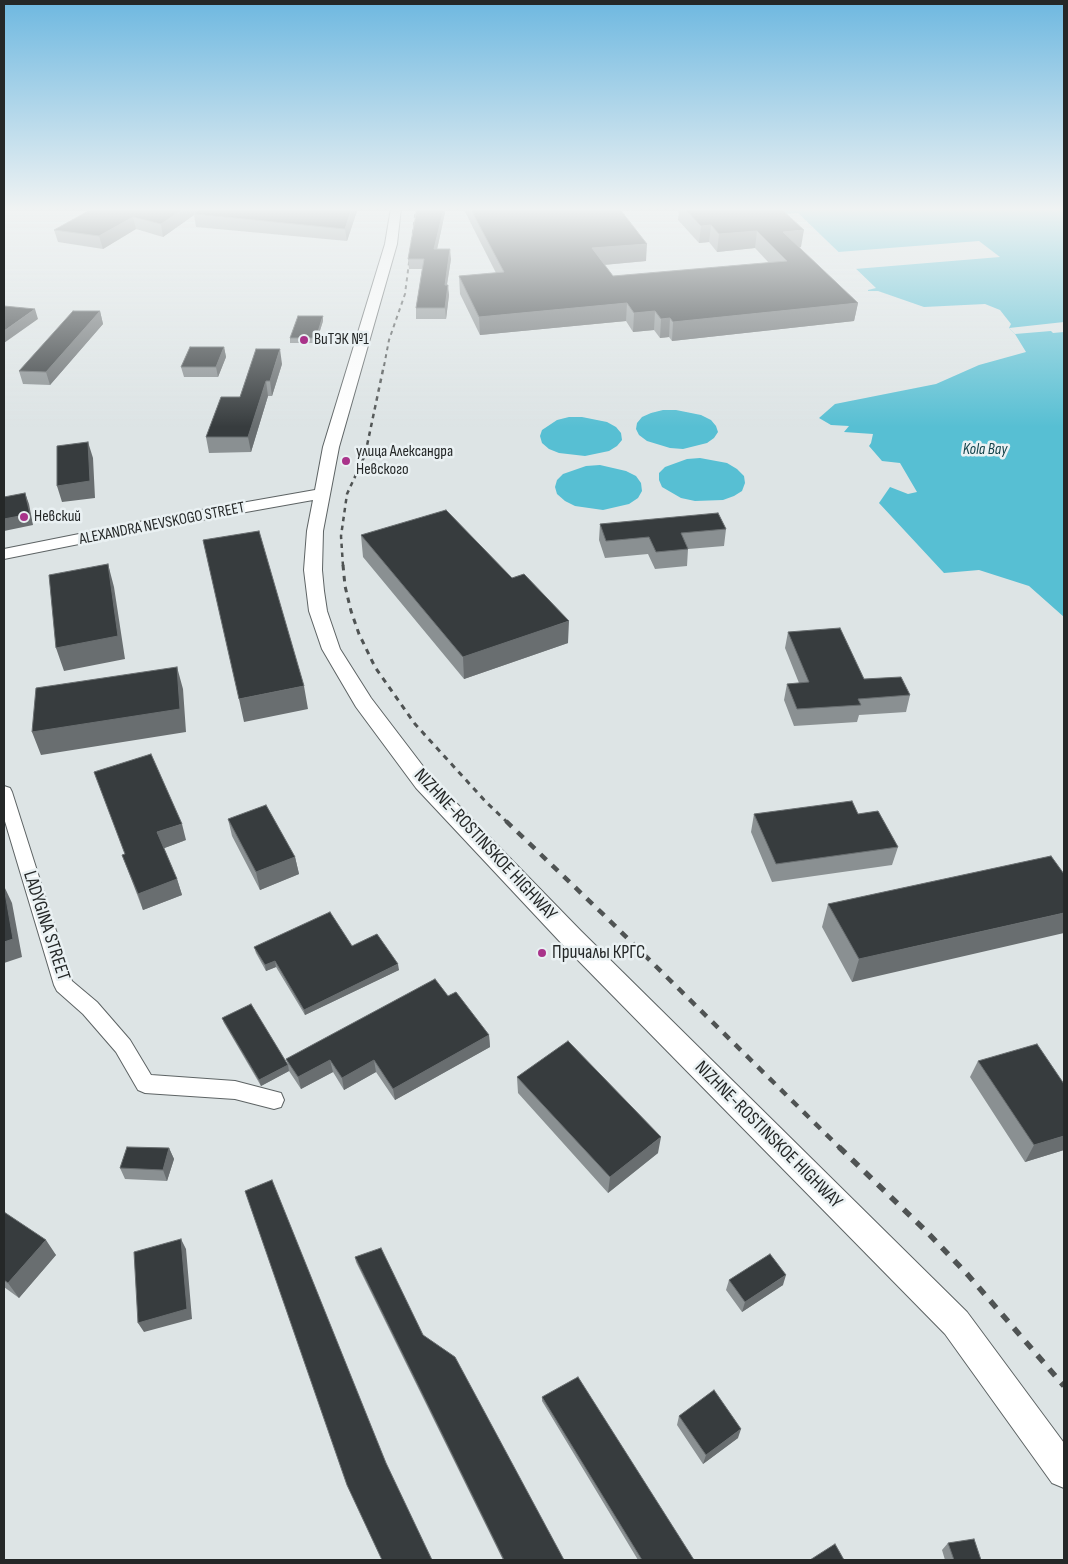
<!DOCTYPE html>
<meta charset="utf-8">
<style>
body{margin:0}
#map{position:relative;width:1068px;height:1564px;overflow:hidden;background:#dde4e5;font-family:"Sofia Sans Condensed",sans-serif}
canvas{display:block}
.frame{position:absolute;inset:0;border:5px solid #252828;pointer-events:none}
</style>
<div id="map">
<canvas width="1068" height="1564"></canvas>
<div class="frame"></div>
</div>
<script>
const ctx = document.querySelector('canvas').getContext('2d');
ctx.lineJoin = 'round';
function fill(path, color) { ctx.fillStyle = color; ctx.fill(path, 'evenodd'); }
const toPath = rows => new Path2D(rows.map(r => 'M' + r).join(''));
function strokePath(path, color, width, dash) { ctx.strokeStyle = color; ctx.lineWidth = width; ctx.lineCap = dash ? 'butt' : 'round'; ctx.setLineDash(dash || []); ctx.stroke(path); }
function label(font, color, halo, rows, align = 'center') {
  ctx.font = font + ' "Sofia Sans Condensed",sans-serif'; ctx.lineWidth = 5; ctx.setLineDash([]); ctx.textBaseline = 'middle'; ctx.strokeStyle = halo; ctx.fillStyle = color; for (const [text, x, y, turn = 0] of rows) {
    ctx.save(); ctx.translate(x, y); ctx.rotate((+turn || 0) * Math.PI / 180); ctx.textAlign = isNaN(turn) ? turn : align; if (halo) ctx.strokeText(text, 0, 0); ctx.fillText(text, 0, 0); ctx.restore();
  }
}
fill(toPath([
 [763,208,1064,208,1064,617,1029,586,979,570,944,573,879,503,890,487,908,494,917,492,900,463,882,461,869,446,871,443,873,434,844,432,849,426,831,425,819,418,835,404,936,384,979,365,1026,352,1015,334,1009,328,1011,324,1000,310,985,304,924,307,878,291,868,291,868,290,876,288,798,213,769,215],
 [663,410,676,410,701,415,711,420,716,426,718,432,714,438,707,443,683,449,670,448,647,441,639,435,636,429,637,423,642,417,651,413],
 [569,417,582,417,607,422,616,427,621,433,622,440,617,446,609,451,585,456,559,453,549,449,542,443,540,436,542,430,557,420],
 [700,458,727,463,737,469,744,476,745,483,742,491,734,496,723,500,695,501,681,498,662,487,659,480,659,473,665,467,687,459],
 [600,465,626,471,636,476,641,483,642,491,638,498,629,504,603,510,575,506,565,501,557,494,555,487,557,480,563,474,586,466]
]), '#57bfd3');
fill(toPath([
 [979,241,1000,257,855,269,838,252],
 [1064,322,1064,332,1053,333,1051,331,1015,334,1009,328]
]), '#dde4e5');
const minor = toPath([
 [4,786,10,788,12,792,72,981,97,1002,130,1040,151,1075,235,1081,281,1093,284,1100,281,1107,274,1109,235,1099,145,1093,138,1090,116,1052,83,1014,57,991,54,985,4,818,4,786]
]);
const tertiary = toPath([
 [391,208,401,208,397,244,339,447,323,531,322,570,324,591,327,611,340,649,371,698,432,778,581,931,967,1312,1064,1443,1064,1488,1052,1483,945,1334,563,945,416,788,356,707,322,649,309,611,304,570,307,531,313,500,179,524,4,559,4,549,179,514,315,490,323,447,385,244,391,208]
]);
strokePath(minor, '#5d6364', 2);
strokePath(tertiary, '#5d6364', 2);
fill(minor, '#fff');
fill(tertiary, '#fff');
strokePath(toPath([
 [384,366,389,340,405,294,416,208]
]), '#4f5353', 2, [4, 4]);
strokePath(toPath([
 [343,566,341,536,347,494,365,455,384,365]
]), '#4f5353', 2.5, [4.5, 4.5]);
strokePath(toPath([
 [343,565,345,586,351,611,359,634,375,667,415,724,486,802,507,822]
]), '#4f5353', 3, [5.5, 5.5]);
strokePath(toPath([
 [506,821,607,918,840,1148]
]), '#4f5353', 4.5, [8, 8]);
strokePath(toPath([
 [839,1147,926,1231,968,1275,1064,1386]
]), '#4f5353', 5.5, [9, 9]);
fill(toPath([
 [88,208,358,208,347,241,196,227,194,215,163,237,136,229,103,249,58,242,54,230,89,210],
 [446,208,437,249,451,259,447,285,449,295,446,319,416,319,416,308,422,269,409,269,408,259],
 [463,208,634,208,634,210,621,211,646,261,604,265,613,276,769,263,755,248,717,252,709,242,699,243,678,220,679,208,780,208,801,247,799,248,858,303,854,321,672,341,669,337,660,338,654,330,633,332,626,321,480,335,460,294,459,276,496,273],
 [100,311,103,324,50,385,23,384,19,371],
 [323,321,316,343,290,343,290,338],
 [224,347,226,357,218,377,184,377,181,367],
 [282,364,272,396,268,396,251,452,209,453,206,437,240,397],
 [600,524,726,529,724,546,688,549,687,566,655,569,648,554,605,558,599,540],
 [361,535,512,578,568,643,464,679,363,557],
 [788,632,864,679,910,695,906,712,859,715,857,722,794,726,784,700,787,684,799,683,785,648],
 [754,814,858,814,898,847,892,865,772,882,751,832],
 [228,819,295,857,299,874,260,890,232,836],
 [186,840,164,848,177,879,182,895,143,910,122,855],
 [1051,856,852,982,822,927,828,904],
 [352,946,399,970,305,1015,276,967,266,971,256,953,254,947],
 [448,996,489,1035,490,1047,395,1100,376,1072,344,1090,333,1072,301,1089,289,1071,261,1086,224,1023,222,1018,288,1065,286,1059],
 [978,1061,1064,1150,1025,1162,970,1077],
 [517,1077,658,1153,608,1193,518,1093],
 [169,1148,174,1159,167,1181,125,1179,120,1168],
 [4,1212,56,1255,19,1298,4,1287],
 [355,1257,423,1335,564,1560,503,1560,356,1262],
 [729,1280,783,1285,742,1312,726,1290],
 [542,1397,694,1560,638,1560,542,1401],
 [679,1416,738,1438,703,1464,677,1425],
 [948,1543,981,1560,945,1560,942,1550]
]), '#8a9092');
fill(toPath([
 [185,208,201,208,194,214,194,215,163,237,161,224],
 [352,208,358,208,347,241,345,229],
 [444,208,446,208,435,259,434,249],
 [609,208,634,208,634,210,609,212],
 [133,217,136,229,103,249,99,236],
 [711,225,709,242,699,243,701,226],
 [804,230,801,247,780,249,783,232],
 [757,231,755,248,717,252,719,234],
 [647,244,646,261,591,266,592,248],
 [450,249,451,259,445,296,445,285],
 [448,285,449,295,446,319,445,308],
 [627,303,626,321,480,335,479,317],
 [858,303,854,321,672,341,673,322],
 [35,309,38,319,4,343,4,331],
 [100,311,103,324,50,385,46,372],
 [655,311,654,330,633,332,634,313],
 [323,316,323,321,316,343,316,338],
 [670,318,669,337,660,338,661,319],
 [224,347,226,357,218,377,216,367],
 [280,349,282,364,272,396,270,381],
 [266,381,268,396,251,452,248,437],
 [88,442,93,458,95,498,62,502,57,486],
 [25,493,29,504,33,525,4,531,4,519],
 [108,564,114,587,125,659,64,671,56,648],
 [569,621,568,643,464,679,463,657],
 [177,667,183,689,186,732,41,755,32,732],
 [304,686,308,709,244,722,239,699],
 [182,824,186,840,162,849,157,832],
 [295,857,299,874,260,890,256,872],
 [177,879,182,895,143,910,138,894],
 [4,886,12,903,22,957,4,963],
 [1064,913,1064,933,852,982,859,959],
 [275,961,276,967,266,971,265,965],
 [398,964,399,970,305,1015,304,1010],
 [489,1035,490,1047,395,1100,393,1089],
 [330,1060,333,1072,301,1089,298,1077],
 [374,1060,376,1072,344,1090,342,1078],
 [288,1065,289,1071,261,1086,259,1080],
 [1064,1136,1064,1150,1025,1162,1034,1145],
 [661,1137,658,1153,608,1193,610,1177],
 [169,1148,174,1159,167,1181,163,1170],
 [181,1239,186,1249,192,1319,144,1332,138,1323],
 [46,1240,56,1255,19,1298,8,1283],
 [786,1275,783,1285,742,1312,745,1302],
 [741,1429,738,1438,703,1464,706,1455]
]), '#696e70');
const building = toPath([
 [94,208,185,208,161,224,133,217,99,236,54,230,94,208],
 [200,208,352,208,345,229,194,214,200,208],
 [417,208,444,208,434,249,450,249,445,285,448,285,445,308,416,308,424,259,408,259,417,208],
 [470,208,619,208,647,244,592,248,613,276,787,261,757,231,719,234,711,225,701,226,684,208,780,208,804,230,783,232,858,303,673,322,670,318,661,319,655,311,634,313,627,303,479,317,459,276,504,272,470,208],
 [4,306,35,309,4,331,4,306],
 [73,311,100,311,46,372,19,371,73,311],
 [298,316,323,316,316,338,290,338,298,316],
 [190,347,224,347,216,367,181,367,190,347],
 [256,349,280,349,270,381,266,381,248,437,206,437,221,397,240,397,256,349],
 [88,442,90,481,57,486,57,446,88,442],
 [25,493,30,514,4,519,4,497,25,493],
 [446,510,512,578,524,574,569,621,463,657,361,535,446,510],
 [718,513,726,529,681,533,688,549,656,552,649,537,606,541,600,524,718,513],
 [259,531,304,686,239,699,203,540,259,531],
 [108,564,118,636,56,648,49,575,108,564],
 [840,628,864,679,901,677,910,695,858,699,861,705,797,709,787,684,809,682,788,632,840,628],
 [177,667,180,709,32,732,36,688,177,667],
 [151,754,182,824,157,832,177,879,138,894,122,855,125,854,94,772,151,754],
 [852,801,858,814,878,811,898,847,776,864,754,814,852,801],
 [266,805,295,857,256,872,228,819,266,805],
 [1051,856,1064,874,1064,913,859,959,828,904,1051,856],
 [4,887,13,939,4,942,4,887],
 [330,912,352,946,377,934,398,964,304,1010,275,961,265,965,254,947,330,912],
 [435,979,448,996,456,992,489,1035,393,1089,374,1060,342,1078,330,1060,298,1077,286,1059,435,979],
 [251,1004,288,1065,259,1080,222,1018,251,1004],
 [568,1041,661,1137,610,1177,517,1077,568,1041],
 [1037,1044,1064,1084,1064,1136,1034,1145,978,1061,1037,1044],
 [127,1147,169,1148,163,1170,120,1168,127,1147],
 [272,1180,386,1463,432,1560,382,1560,347,1485,245,1191,272,1180],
 [4,1212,46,1240,8,1283,4,1280,4,1212],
 [181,1239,187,1309,138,1323,134,1252,181,1239],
 [381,1248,423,1335,455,1357,564,1560,504,1560,355,1257,381,1248],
 [770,1254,786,1275,745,1302,729,1280,770,1254],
 [578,1377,694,1560,642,1560,542,1397,578,1377],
 [714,1390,741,1429,706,1455,679,1416,714,1390],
 [974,1539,981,1560,954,1560,948,1543,974,1539],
 [835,1544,844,1560,810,1560,835,1544]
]);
fill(building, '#373c3e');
strokePath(building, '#696e70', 1);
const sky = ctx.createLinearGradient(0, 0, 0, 427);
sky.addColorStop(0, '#6eb8e0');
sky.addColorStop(0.49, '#f0f3f3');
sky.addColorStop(1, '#f0f3f300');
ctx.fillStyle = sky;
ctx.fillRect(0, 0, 1068, 427);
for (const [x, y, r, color] of [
 [304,340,5,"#a9338a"],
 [346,461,5,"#a9338a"],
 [24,517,5,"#a9338a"],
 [542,953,5,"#a9338a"]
]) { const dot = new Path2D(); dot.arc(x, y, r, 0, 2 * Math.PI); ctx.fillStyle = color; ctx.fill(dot); strokePath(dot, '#eaf1f3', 2); }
label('16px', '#252828', '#eaf1f3', [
 ["ВиТЭК №1",314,340],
 ["улица Александра",356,452],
 ["Невского",356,470],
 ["Невский",34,517]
], 'left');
label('italic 16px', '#13434b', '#eaf1f3', [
 ["Kola Bay",985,450]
]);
label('16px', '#252828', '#eaf1f3', [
 ["ALEXANDRA NEVSKOGO STREET",162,524,-11]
]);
label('19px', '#252828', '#eaf1f3', [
 ["NIZHNE-ROSTINSKOE HIGHWAY",485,845,47],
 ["LADYGINA STREET",46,926,72],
 ["NIZHNE-ROSTINSKOE HIGHWAY",768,1135,45]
]);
label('19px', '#252828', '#eaf1f3', [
 ["Причалы КРГС",552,953]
], 'left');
</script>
